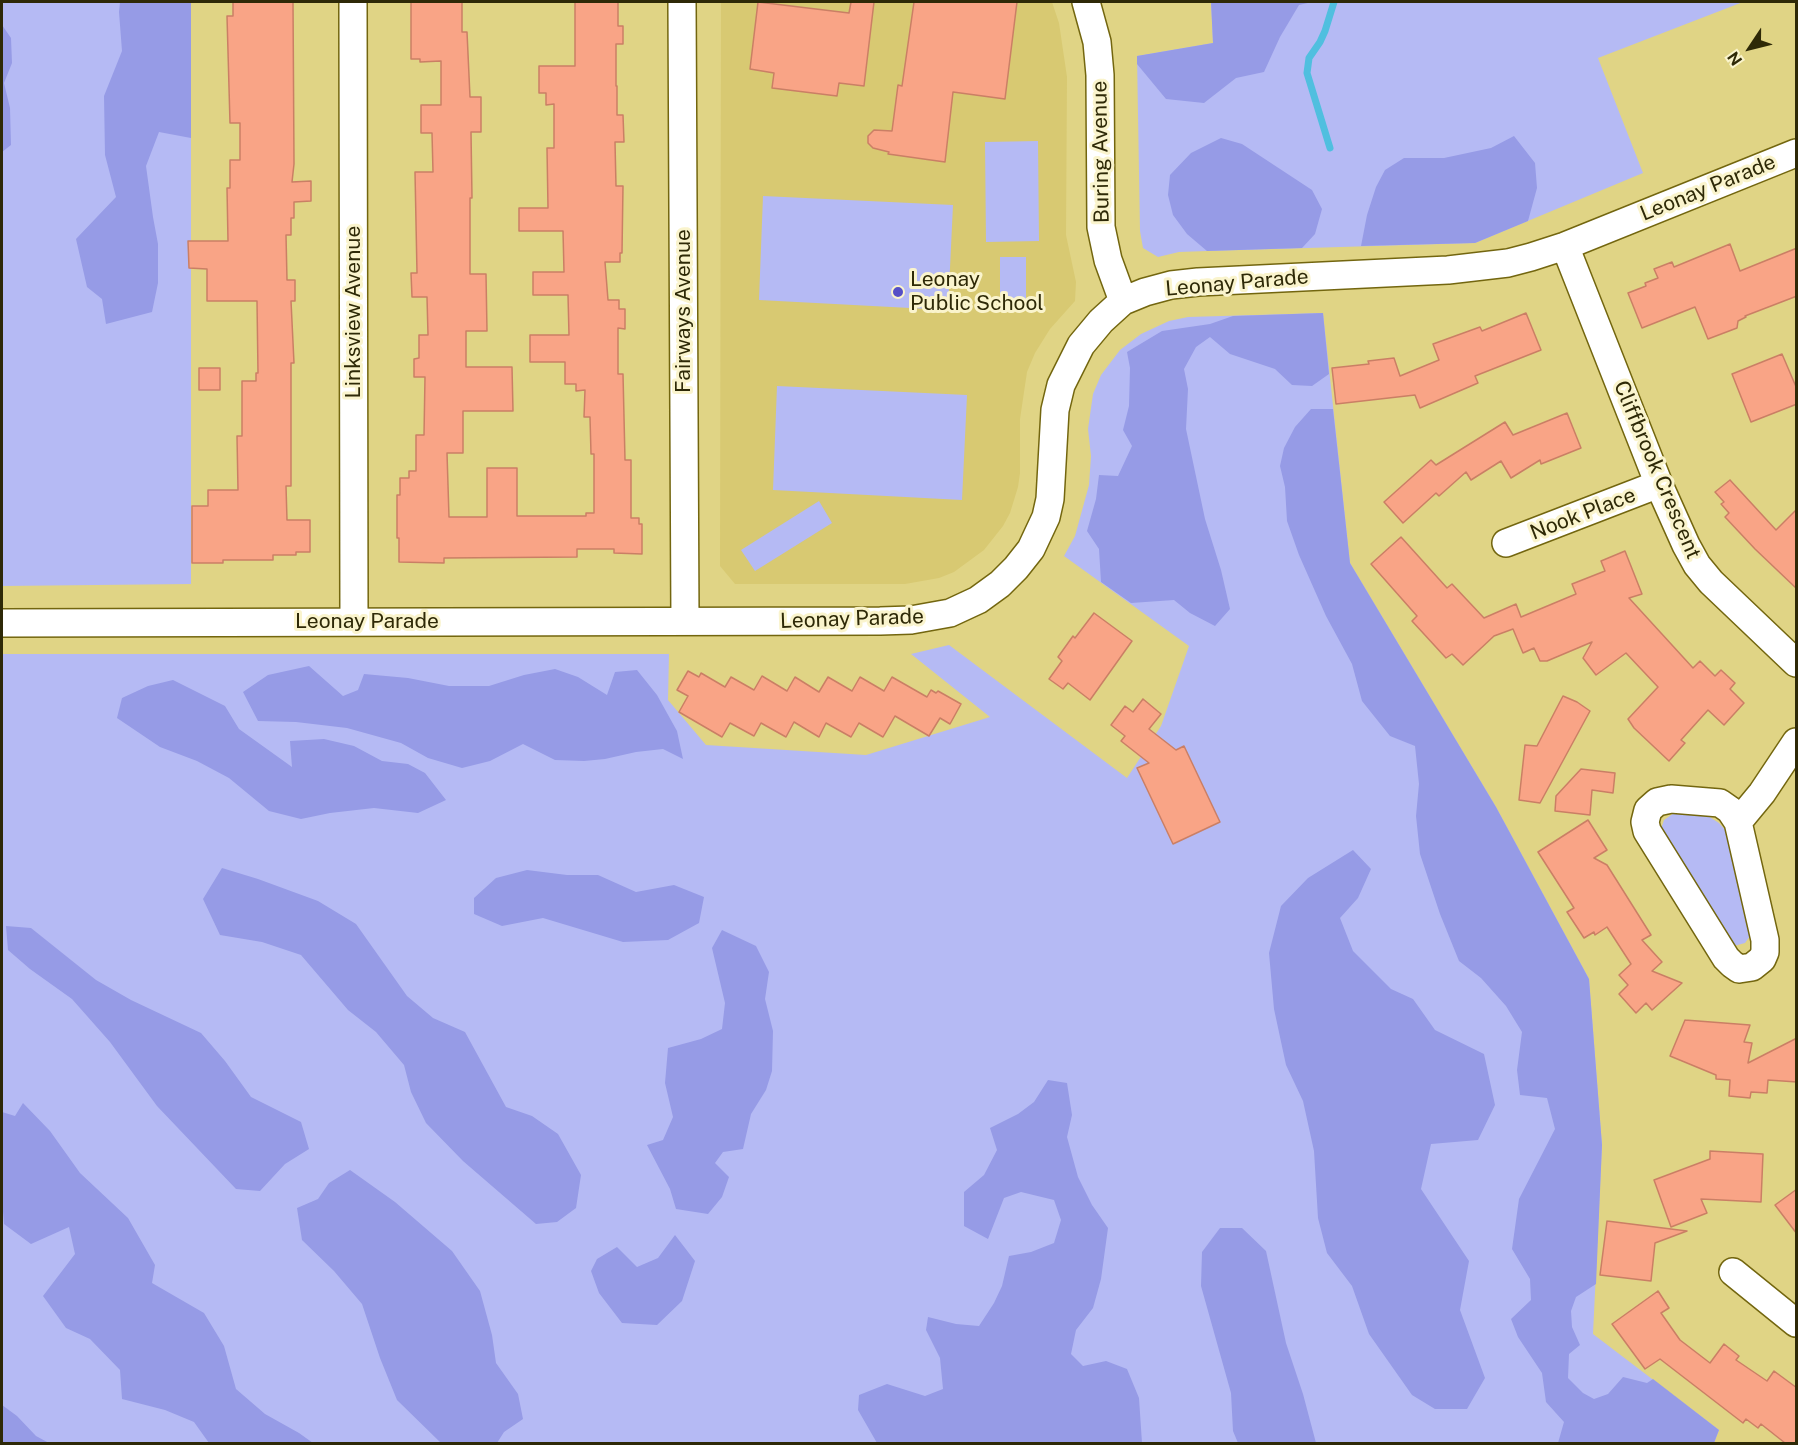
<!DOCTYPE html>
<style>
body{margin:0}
#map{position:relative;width:1798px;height:1445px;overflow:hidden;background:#e0d485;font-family:"Public Sans",sans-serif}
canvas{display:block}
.frame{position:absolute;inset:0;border:3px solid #2e2907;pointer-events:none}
.north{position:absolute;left:1720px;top:18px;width:60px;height:60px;-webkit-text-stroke:4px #faf4cd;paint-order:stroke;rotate:235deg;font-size:16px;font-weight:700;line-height:24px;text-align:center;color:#2e2907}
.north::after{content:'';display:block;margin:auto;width:21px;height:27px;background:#2e2907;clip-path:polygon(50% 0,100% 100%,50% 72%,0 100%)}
</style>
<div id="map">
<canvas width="1798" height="1445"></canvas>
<div class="frame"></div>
<div class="north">N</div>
</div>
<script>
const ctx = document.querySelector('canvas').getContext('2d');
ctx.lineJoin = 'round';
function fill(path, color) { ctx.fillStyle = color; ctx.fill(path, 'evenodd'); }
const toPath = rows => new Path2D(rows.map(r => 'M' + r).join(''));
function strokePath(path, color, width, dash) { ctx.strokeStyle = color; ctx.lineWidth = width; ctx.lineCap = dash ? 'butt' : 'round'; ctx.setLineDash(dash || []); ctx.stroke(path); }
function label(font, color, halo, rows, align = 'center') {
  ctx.font = font + ' "Public Sans",sans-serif'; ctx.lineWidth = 6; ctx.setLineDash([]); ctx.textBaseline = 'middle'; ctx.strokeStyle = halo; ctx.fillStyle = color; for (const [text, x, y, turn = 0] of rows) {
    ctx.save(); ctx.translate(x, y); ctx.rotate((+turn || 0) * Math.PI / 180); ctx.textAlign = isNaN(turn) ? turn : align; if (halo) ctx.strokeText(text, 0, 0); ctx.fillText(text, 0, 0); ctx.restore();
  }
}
fill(toPath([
 [721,2,1052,2,1059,23,1067,77,1066,235,1076,282,1075,301,1050,329,1035,353,1027,372,1020,419,1020,473,1018,487,1010,513,1003,526,984,550,954,572,939,578,905,584,735,584,720,566]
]), '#d8c972');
fill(toPath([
 [2,2,191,2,191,584,2,586],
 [1211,2,1743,2,1598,58,1643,173,1475,243,1207,251,1179,252,1158,257,1143,248,1140,231,1137,56,1213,43],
 [1038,141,1039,241,986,242,985,142],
 [763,196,953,205,948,310,759,300],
 [1000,257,1026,257,1026,310,1000,310],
 [1323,313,1350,563,1496,807,1589,979,1602,1145,1593,1334,1719,1430,1714,1443,2,1443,2,654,669,654,668,700,706,745,866,755,990,717,911,654,949,645,1127,778,1161,726,1189,646,1064,556,1075,536,1089,485,1091,456,1088,429,1093,394,1101,375,1120,350,1141,334,1169,321,1188,317],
 [777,386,967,395,962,500,773,490],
 [819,501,832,523,755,571,741,550],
 [1674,813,1708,816,1719,823,1726,831,1750,931,1750,936,1745,943,1734,946,1661,829,1664,820]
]), '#b5baf4');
fill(toPath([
 [120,2,191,2,191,138,159,132,146,166,153,217,158,244,158,283,152,312,106,324,102,299,87,287,76,239,116,197,105,155,104,96,122,51,119,12],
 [1211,2,1312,2,1299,5,1280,37,1264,72,1236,78,1204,103,1166,99,1137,64,1137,56,1213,43],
 [2,25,11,38,12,63,4,83,10,108,11,145,2,152],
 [1514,136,1535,163,1537,188,1528,221,1475,243,1361,246,1367,215,1376,187,1385,170,1404,158,1444,158,1491,148],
 [1221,138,1242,144,1312,190,1322,209,1315,234,1302,248,1207,251,1187,234,1173,215,1168,195,1170,175,1191,153],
 [1323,313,1329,374,1312,386,1292,385,1275,369,1230,354,1210,337,1196,347,1184,369,1188,389,1186,429,1205,519,1221,570,1230,609,1215,626,1190,613,1174,600,1131,603,1101,582,1099,549,1087,531,1096,499,1099,475,1118,476,1132,446,1123,430,1129,406,1130,368,1127,352,1162,331,1210,324,1233,316],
 [1311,409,1333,409,1350,563,1496,807,1589,979,1602,1145,1596,1284,1576,1297,1571,1311,1572,1327,1580,1345,1569,1354,1568,1378,1583,1393,1594,1399,1608,1394,1623,1377,1647,1383,1653,1379,1719,1430,1714,1443,1558,1443,1564,1422,1546,1402,1542,1373,1518,1337,1511,1319,1531,1300,1530,1279,1512,1249,1519,1199,1555,1129,1547,1098,1520,1095,1517,1070,1522,1032,1506,1006,1481,978,1459,961,1440,914,1420,854,1416,816,1419,784,1415,746,1390,736,1362,701,1352,664,1326,616,1299,555,1287,521,1285,487,1280,466,1284,448,1295,427],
 [309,666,343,696,358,690,364,674,408,678,449,686,489,686,524,675,555,669,578,677,607,695,615,672,637,670,657,695,677,731,683,759,663,749,636,752,605,759,584,761,555,760,523,744,490,761,462,768,428,758,401,743,347,728,296,722,258,721,243,692,268,675],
 [173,680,225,706,239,729,292,767,290,741,324,739,354,746,382,761,408,764,425,773,446,800,418,813,374,808,330,813,301,819,269,811,229,778,197,761,160,747,117,718,122,698,148,686],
 [1353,850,1371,869,1358,898,1340,918,1353,951,1391,989,1413,999,1435,1030,1484,1054,1495,1105,1478,1140,1431,1144,1421,1189,1469,1261,1460,1310,1485,1378,1467,1409,1435,1409,1412,1395,1369,1334,1352,1286,1327,1253,1318,1218,1314,1151,1303,1101,1286,1065,1274,1009,1269,953,1281,906,1308,878],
 [222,868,258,879,318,901,356,924,407,996,433,1018,465,1032,506,1107,532,1116,558,1134,581,1175,576,1208,557,1222,536,1224,463,1161,426,1123,411,1092,404,1065,376,1032,348,1010,301,955,262,942,220,935,203,899],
 [527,870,567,875,598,875,636,892,674,885,704,897,699,923,668,940,623,942,543,918,502,926,474,914,474,898,496,878],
 [6,926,31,928,96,980,131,1000,201,1033,225,1061,251,1097,301,1122,309,1149,285,1164,260,1191,236,1189,157,1106,110,1042,72,999,30,969,8,950],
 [722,930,756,946,769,972,765,999,773,1031,772,1071,766,1090,751,1114,743,1149,723,1152,715,1163,729,1177,722,1197,708,1214,676,1209,670,1189,647,1145,663,1140,673,1117,665,1083,668,1048,701,1039,722,1029,725,1003,712,948],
 [1048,1080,1067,1083,1072,1115,1067,1137,1078,1177,1092,1205,1108,1228,1101,1279,1093,1308,1076,1330,1071,1354,1083,1366,1106,1361,1127,1369,1139,1398,1142,1443,877,1443,858,1410,859,1395,887,1384,925,1396,943,1389,940,1358,926,1330,928,1317,956,1324,979,1326,994,1303,1002,1286,1009,1256,1031,1252,1054,1243,1061,1220,1054,1200,1021,1192,1004,1198,988,1239,964,1226,964,1192,984,1175,997,1150,990,1128,1018,1114,1034,1102],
 [23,1103,50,1131,80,1173,128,1218,155,1265,152,1283,204,1313,224,1346,236,1389,265,1414,299,1433,313,1443,209,1443,194,1422,165,1410,122,1399,120,1370,90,1339,66,1328,43,1296,75,1254,69,1227,31,1244,4,1224,2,1199,2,1112,15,1116],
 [350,1170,395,1202,452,1251,480,1291,492,1335,496,1363,518,1394,523,1419,504,1432,497,1443,441,1443,397,1400,380,1358,362,1304,334,1271,302,1240,297,1208,318,1199,329,1183],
 [1220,1228,1242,1228,1266,1251,1286,1343,1303,1394,1316,1443,1238,1443,1233,1431,1231,1393,1201,1286,1202,1252],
 [675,1235,695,1261,682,1301,657,1325,622,1323,599,1293,591,1271,597,1259,617,1247,637,1267,658,1258],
 [2,1405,17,1416,36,1436,49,1443,2,1443]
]), '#969be6');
strokePath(toPath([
 [1330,148,1307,73,1309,58,1320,42,1325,31,1334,2]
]), '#50bfdf', 7);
const building = toPath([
 [233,2,293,2,294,164,292,182,311,181,311,201,294,202,294,218,291,218,291,235,286,235,287,280,295,280,295,301,291,301,294,363,291,363,291,486,286,486,287,520,310,520,310,552,296,552,296,555,273,555,273,560,223,560,223,563,192,563,192,506,208,506,208,490,238,490,237,436,242,436,242,381,256,381,256,373,258,373,257,301,207,301,207,269,189,268,188,241,228,241,227,188,230,188,230,160,240,160,240,123,230,123,227,16,233,16,233,2],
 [411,2,462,2,462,32,467,32,470,97,481,97,481,132,471,132,472,198,470,198,470,274,486,274,487,331,466,331,466,367,512,367,513,411,463,411,463,453,447,453,449,517,487,517,487,468,517,468,517,516,586,516,586,513,594,513,594,454,591,454,590,417,584,417,585,390,576,391,576,384,565,384,565,362,530,362,530,335,569,335,568,295,533,295,533,272,564,272,563,231,519,231,519,208,548,208,547,148,554,148,554,104,546,105,546,93,539,93,539,66,575,66,575,2,618,2,618,26,623,26,623,44,616,44,616,86,617,86,617,115,623,115,624,142,615,142,616,186,623,186,622,253,620,253,620,262,605,262,608,300,619,300,619,309,625,309,625,329,618,328,618,374,623,374,625,460,631,460,631,518,639,518,639,524,642,524,642,554,614,553,614,549,577,549,577,557,444,558,444,563,399,562,399,538,397,538,397,495,400,495,400,478,409,478,409,471,416,471,416,435,424,435,425,377,414,377,414,359,419,358,419,335,428,335,427,297,412,297,411,273,417,273,415,172,433,172,432,133,421,133,421,105,441,105,441,61,420,62,420,59,411,59,411,2],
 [758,2,849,13,851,2,874,2,864,86,839,83,837,96,772,88,774,73,750,69,758,2],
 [914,2,1017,2,1005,99,953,92,945,162,888,154,889,152,873,148,868,143,868,136,874,130,892,131,898,85,902,86,914,2],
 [1730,244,1740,271,1797,248,1797,296,1745,316,1746,317,1738,321,1737,328,1708,339,1695,307,1642,328,1628,293,1646,286,1645,283,1658,278,1654,269,1672,262,1674,267,1730,244],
 [1526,313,1541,350,1475,376,1478,383,1420,408,1415,395,1336,404,1332,368,1369,364,1368,361,1394,358,1400,376,1439,360,1433,344,1480,327,1482,331,1526,313],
 [1782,354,1797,389,1797,404,1751,422,1732,374,1782,354],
 [199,368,220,368,220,390,199,390,199,368],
 [1567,413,1581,448,1541,464,1540,460,1511,478,1501,461,1471,480,1466,472,1439,496,1436,493,1403,523,1384,502,1431,460,1436,465,1505,422,1513,435,1567,413],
 [1730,480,1776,530,1797,509,1797,589,1755,549,1725,517,1729,513,1721,504,1724,502,1715,492,1730,480],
 [1401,537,1447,588,1452,584,1484,618,1516,604,1521,617,1576,594,1572,584,1605,571,1601,561,1625,551,1642,594,1629,598,1693,668,1700,661,1715,676,1721,670,1735,683,1730,689,1744,703,1724,725,1708,710,1681,740,1685,743,1669,761,1634,728,1628,719,1658,687,1626,653,1596,675,1583,658,1592,642,1547,661,1540,661,1534,648,1523,653,1513,629,1494,636,1463,665,1452,654,1446,658,1412,621,1417,616,1371,564,1401,537],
 [1094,613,1132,641,1090,700,1068,683,1063,689,1049,679,1062,661,1058,657,1073,636,1075,638,1094,613],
 [688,671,699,677,701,673,725,687,731,677,754,690,762,676,787,691,795,677,819,692,828,677,852,691,860,677,884,691,892,677,927,697,931,690,936,693,938,691,961,704,950,724,940,718,929,736,895,716,883,737,859,723,851,737,826,723,819,737,794,722,786,737,761,723,754,736,730,723,722,737,679,712,688,696,677,690,688,671],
 [1563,696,1577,702,1590,711,1540,803,1519,800,1525,745,1537,746,1563,696],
 [1143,699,1161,714,1149,729,1176,750,1184,746,1220,822,1173,844,1137,768,1149,763,1121,741,1125,736,1111,725,1125,706,1133,712,1143,699],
 [1581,769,1615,773,1613,793,1592,790,1590,815,1555,811,1556,796,1581,769],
 [1588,820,1607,850,1594,858,1607,865,1651,935,1642,940,1662,962,1652,971,1682,983,1652,1010,1646,1003,1636,1013,1619,994,1628,985,1619,975,1631,964,1607,927,1595,935,1594,932,1584,938,1567,912,1574,908,1538,852,1588,820],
 [1685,1020,1750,1025,1744,1042,1752,1043,1748,1063,1797,1038,1797,1082,1768,1080,1767,1093,1751,1092,1750,1098,1729,1096,1730,1080,1716,1079,1716,1075,1670,1056,1685,1020],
 [1710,1151,1763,1154,1761,1202,1701,1199,1707,1213,1671,1227,1654,1180,1710,1159,1710,1151],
 [1797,1189,1797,1234,1775,1205,1797,1189],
 [1607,1221,1687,1231,1655,1243,1651,1281,1600,1275,1607,1221],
 [1658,1291,1669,1308,1661,1313,1680,1340,1710,1363,1724,1344,1739,1356,1736,1360,1767,1381,1774,1371,1797,1388,1797,1443,1785,1443,1761,1424,1758,1428,1746,1419,1743,1423,1660,1359,1645,1369,1612,1324,1658,1291]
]);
fill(building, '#f9a486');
strokePath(building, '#ca7f65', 1.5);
const minor = toPath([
 [353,2,354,622],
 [682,2,685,621],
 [1086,2,1097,42,1100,75,1101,227,1108,260,1123,301],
 [1565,246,1660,487,1686,545,1697,565,1711,582,1796,663],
 [1506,543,1659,484],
 [2,623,880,621,911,620,950,613,978,600,1000,584,1016,568,1031,549,1046,517,1050,499,1055,410,1061,385,1081,345,1101,321,1123,301,1145,292,1171,285,1198,282,1448,270,1508,263,1531,257,1565,246,1796,153],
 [1671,799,1720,803,1730,810,1738,822,1765,940,1765,952,1762,959,1752,967,1739,969,1732,964,1726,958,1647,831,1645,822,1648,810,1657,802,1671,799],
 [1738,822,1762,793,1796,742],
 [1733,1272,1796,1323]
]);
strokePath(minor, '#73660f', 30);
strokePath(minor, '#fff', 27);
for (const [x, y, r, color] of [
 [898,292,6,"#554fc6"]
]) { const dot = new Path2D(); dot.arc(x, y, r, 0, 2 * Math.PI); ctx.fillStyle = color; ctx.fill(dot); strokePath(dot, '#faf4cd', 2); }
label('21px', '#2e2907', '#faf4cd', [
 ["Buring Avenue",1101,152,-91],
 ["Leonay Parade",1708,188,-22],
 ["Leonay Parade",1237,283,-5],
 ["Fairways Avenue",684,311,-90],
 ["Linksview Avenue",354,312,-90],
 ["Cliffbrook Crescent",1657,470,67],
 ["Nook Place",1583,514,-21],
 ["Leonay Parade",852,619,-2],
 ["Leonay Parade",367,622]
]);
label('21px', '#2e2907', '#faf4cd', [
 ["Leonay",910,280],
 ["Public School",910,304]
], 'left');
</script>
